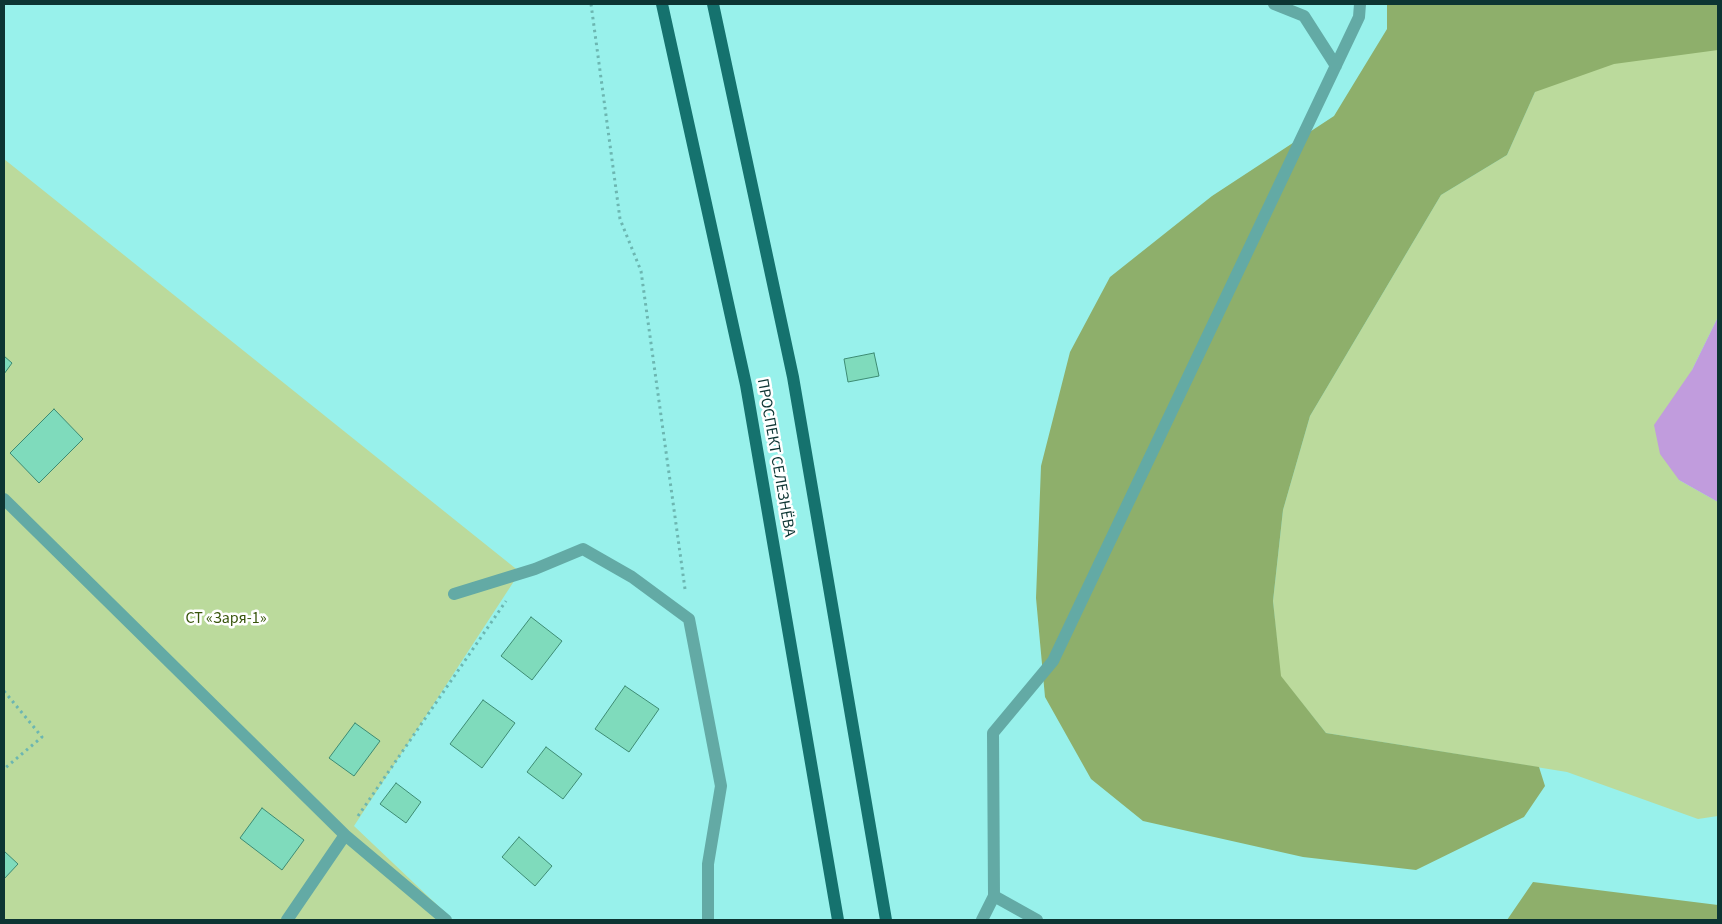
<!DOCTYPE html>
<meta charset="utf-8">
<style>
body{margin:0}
#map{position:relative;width:1722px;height:924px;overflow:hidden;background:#98f1eb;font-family:"Source Sans 3",sans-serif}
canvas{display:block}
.frame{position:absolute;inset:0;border:5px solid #0d3533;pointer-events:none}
</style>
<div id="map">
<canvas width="1722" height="924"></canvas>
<div class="frame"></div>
</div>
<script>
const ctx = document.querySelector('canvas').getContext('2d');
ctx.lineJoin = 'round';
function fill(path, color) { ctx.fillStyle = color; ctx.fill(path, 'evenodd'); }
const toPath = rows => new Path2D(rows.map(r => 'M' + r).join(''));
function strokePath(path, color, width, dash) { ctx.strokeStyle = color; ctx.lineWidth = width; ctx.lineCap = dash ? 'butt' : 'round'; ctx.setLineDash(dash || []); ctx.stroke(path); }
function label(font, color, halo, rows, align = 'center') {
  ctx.font = font + ' "Source Sans 3",sans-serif'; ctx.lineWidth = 5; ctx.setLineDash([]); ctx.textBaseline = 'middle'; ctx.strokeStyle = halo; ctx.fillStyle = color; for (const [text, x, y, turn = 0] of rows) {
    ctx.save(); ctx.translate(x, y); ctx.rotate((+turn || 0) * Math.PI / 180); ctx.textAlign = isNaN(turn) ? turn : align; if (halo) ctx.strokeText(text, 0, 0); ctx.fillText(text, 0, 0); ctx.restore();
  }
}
fill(toPath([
 [1574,4,1718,4,1718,317,1692,370,1679,480,1718,502,1718,816,1698,819,1567,772,1326,733,1280,676,1273,601,1283,510,1310,416,1441,195,1507,155],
 [4,159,520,572,354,826,453,920,4,920]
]), '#bbda9c');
fill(toPath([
 [1387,4,1718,4,1718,50,1614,64,1535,92,1507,155,1441,195,1310,416,1283,510,1273,601,1281,676,1326,733,1539,767,1545,786,1524,817,1416,870,1303,857,1143,821,1091,779,1045,697,1036,598,1041,466,1070,352,1110,277,1212,196,1334,116,1387,29],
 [1533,882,1718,905,1718,920,1507,920]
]), '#8eaf6b');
fill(toPath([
 [1718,317,1718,502,1679,480,1660,454,1654,425,1692,370]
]), '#c19cdd');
const building = toPath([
 [874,353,879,376,848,382,844,359,874,353],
 [4,356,12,363,4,374,4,356],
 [54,409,83,439,39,483,10,453,54,409],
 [531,617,562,641,532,680,501,656,531,617],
 [625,686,659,709,629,752,595,729,625,686],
 [483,700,515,723,482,768,450,744,483,700],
 [355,723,380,741,354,776,329,758,355,723],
 [546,747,582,774,563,799,527,772,546,747],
 [396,783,421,802,406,823,380,804,396,783],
 [262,808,304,840,282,870,240,838,262,808],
 [519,837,552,866,535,886,502,857,519,837],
 [4,851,18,864,4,879,4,851]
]);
fill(building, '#7fdbbc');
strokePath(building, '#3d8b73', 1);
strokePath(toPath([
 [591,4,620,219,641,271,685,589],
 [4,691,42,737,4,769],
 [358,816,506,601]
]), '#6cb6b1', 3, [2.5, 4]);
strokePath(toPath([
 [1274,4,1304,16,1336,66],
 [4,499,345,835,446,920],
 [454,594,535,569,583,549,632,577,689,619,721,786,708,864,708,920],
 [994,896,1037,920],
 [287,920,345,835],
 [982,920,994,896,993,733,1053,661,1359,17,1360,4]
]), '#63aaa5', 12);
strokePath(toPath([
 [662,4,746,385,838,920],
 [713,4,793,377,886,920]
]), '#15726e', 12);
label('16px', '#0d3533', '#fff', [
 ["ПРОСПЕКТ СЕЛЕЗНЁВА",775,458,80]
]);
label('16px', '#38550b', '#fff', [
 ["СТ «Заря-1»",226,619]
]);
</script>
